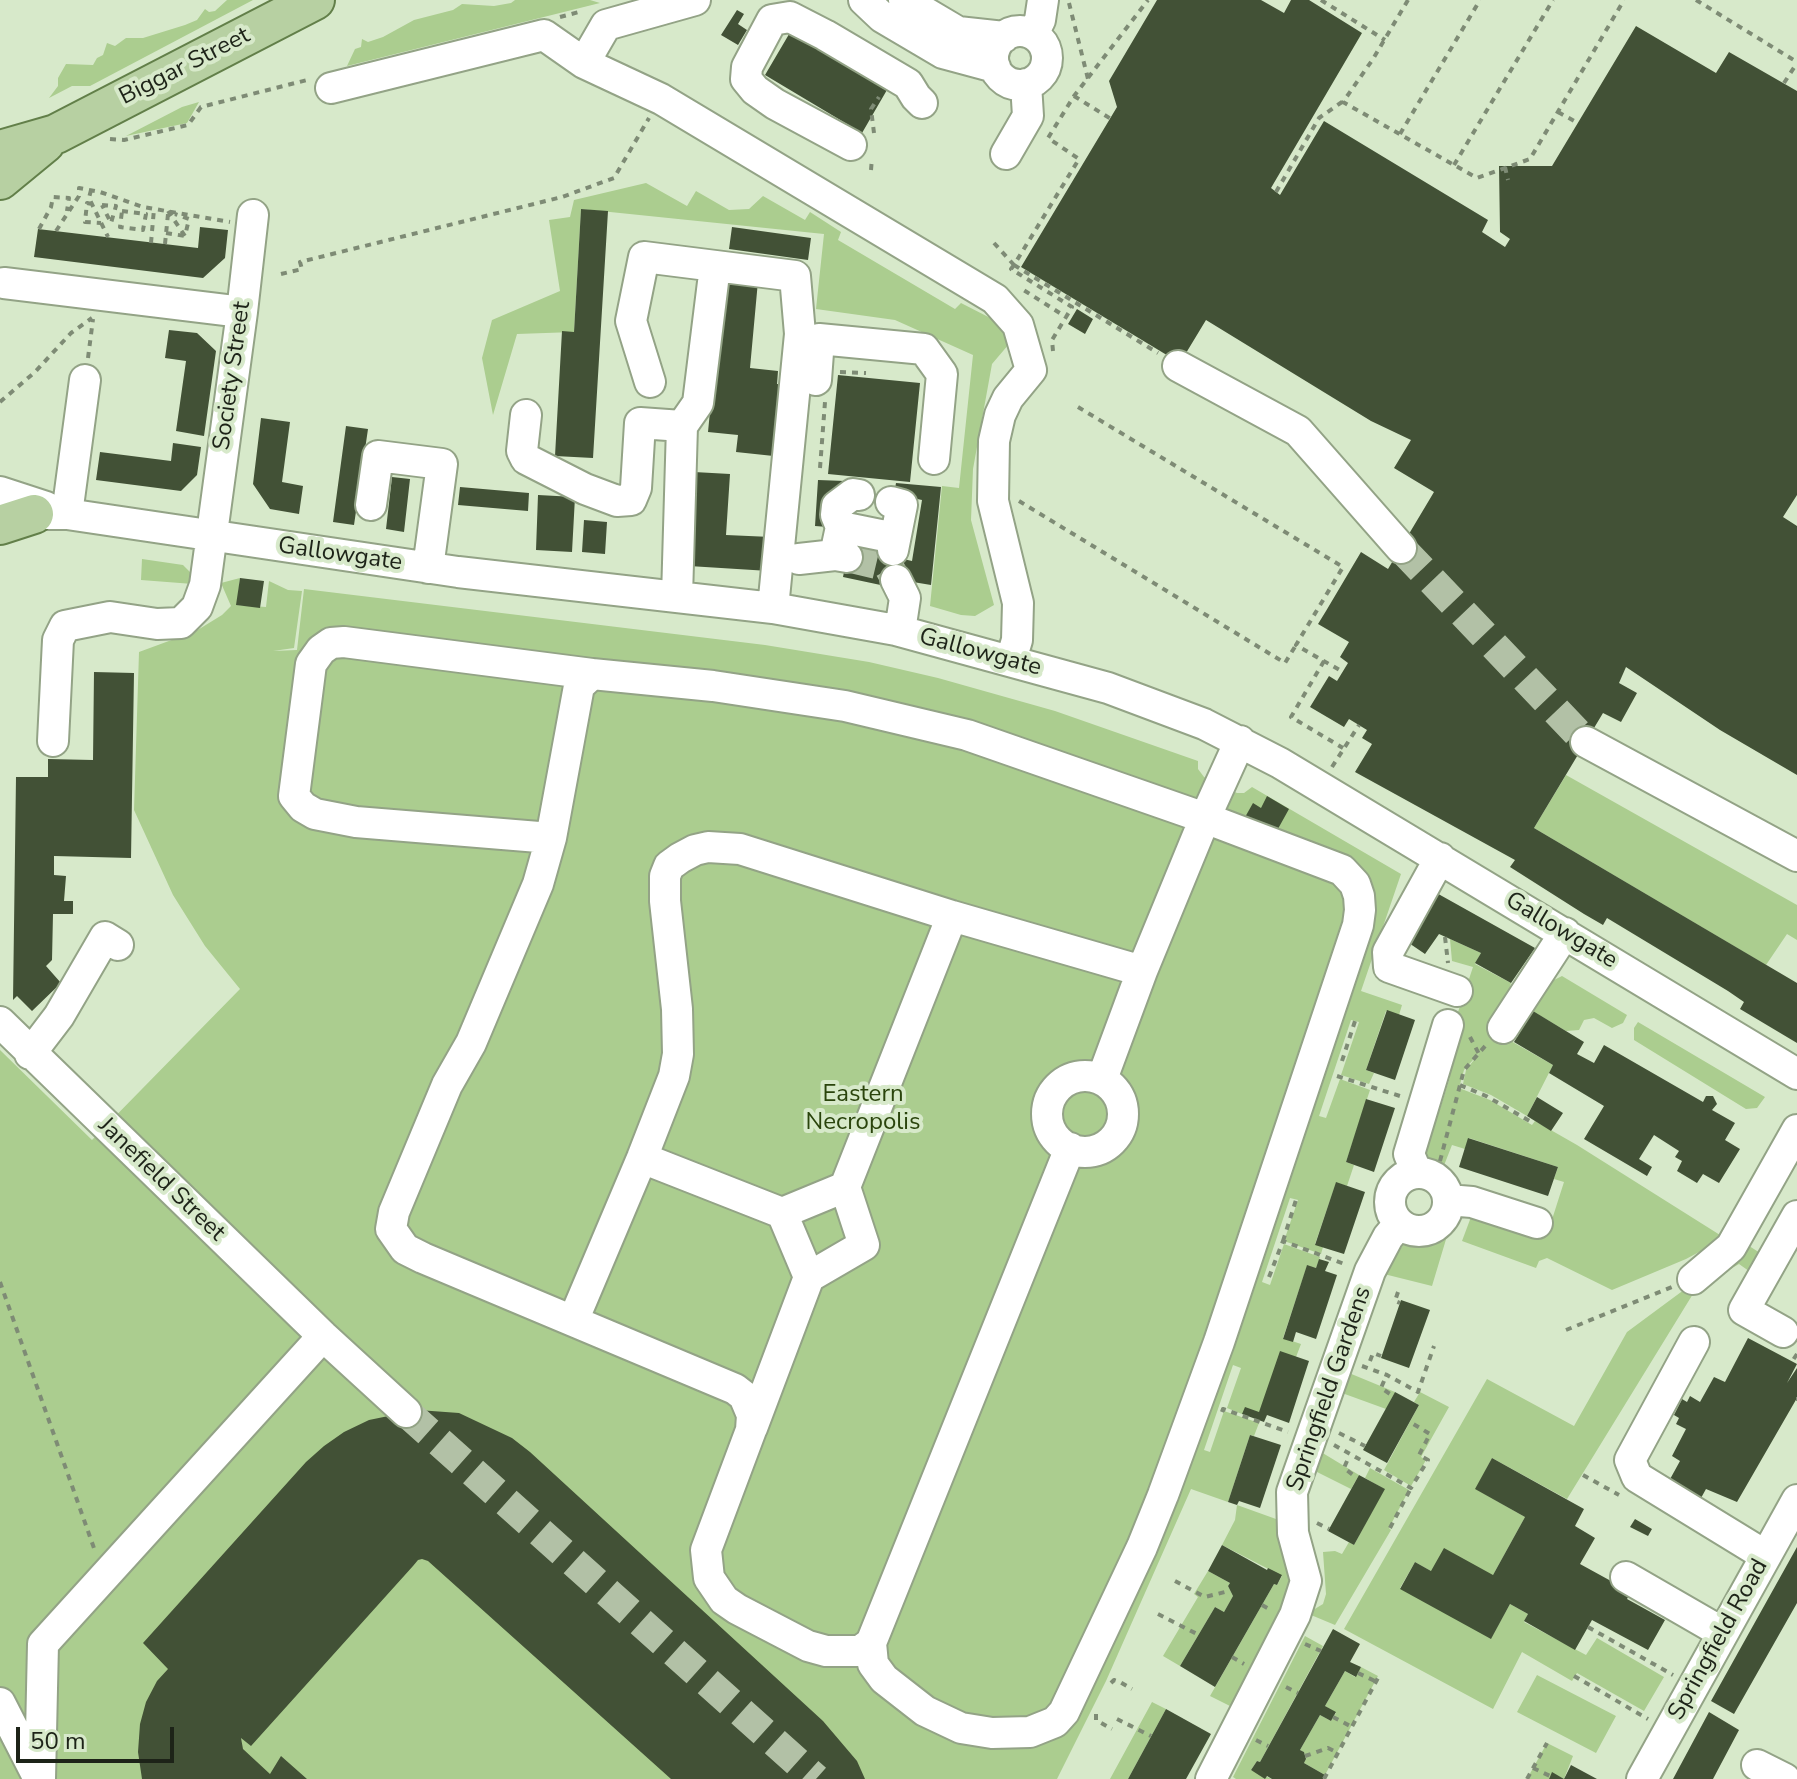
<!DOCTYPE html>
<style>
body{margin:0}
#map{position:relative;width:1797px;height:1779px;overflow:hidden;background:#d7e9ca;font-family:"Nunito Sans",sans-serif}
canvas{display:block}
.scale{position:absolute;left:16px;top:1727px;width:158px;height:36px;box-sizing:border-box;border:4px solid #1d2318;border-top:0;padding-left:10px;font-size:24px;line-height:28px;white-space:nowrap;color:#1d2318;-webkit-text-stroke:6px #d7e9ca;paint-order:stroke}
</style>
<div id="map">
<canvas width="1797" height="1779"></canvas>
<div class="scale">50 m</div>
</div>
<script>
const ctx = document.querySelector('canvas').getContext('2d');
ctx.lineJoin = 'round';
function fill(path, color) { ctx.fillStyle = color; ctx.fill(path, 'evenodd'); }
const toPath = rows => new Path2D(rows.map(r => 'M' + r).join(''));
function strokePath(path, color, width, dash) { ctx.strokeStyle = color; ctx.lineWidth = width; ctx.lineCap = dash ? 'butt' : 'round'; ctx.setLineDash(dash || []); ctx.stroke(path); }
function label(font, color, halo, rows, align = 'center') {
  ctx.font = font + ' "Nunito Sans",sans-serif'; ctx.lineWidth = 8; ctx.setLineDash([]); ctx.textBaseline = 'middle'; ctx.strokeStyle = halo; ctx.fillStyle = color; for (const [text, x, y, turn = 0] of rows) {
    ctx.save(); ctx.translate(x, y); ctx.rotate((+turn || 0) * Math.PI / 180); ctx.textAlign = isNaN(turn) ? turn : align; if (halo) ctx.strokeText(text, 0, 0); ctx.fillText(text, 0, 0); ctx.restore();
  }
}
fill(toPath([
 [227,0,253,0,90,86,72,86,49,98,58,86,58,78,66,64,93,65,97,58,103,55,107,43,115,46,126,38,143,38,185,25,197,20,205,9,209,12,215,11],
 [515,0,590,0,600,3,347,66,355,49,361,47,362,39,368,42,383,37,414,20,453,10,462,4,494,6,511,3],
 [199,102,187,123,126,136,182,107],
 [646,183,687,206,696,191,729,210,749,209,763,196,805,220,810,212,841,232,838,240,955,309,961,303,1002,324,1009,344,992,364,973,469,971,520,994,605,975,616,961,615,930,606,942,486,959,488,973,355,895,320,816,309,824,234,581,209,574,332,517,334,493,415,482,358,492,320,560,291,549,220,570,217,574,200],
 [142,559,183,565,192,574,193,584,141,580],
 [240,578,237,605,266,607,269,581,288,590,302,591,294,648,273,651,297,650,304,589,765,645,869,662,938,678,1055,711,1198,761,1198,769,1204,777,1237,793,1244,793,1252,787,1401,874,1361,991,1402,1005,1399,1015,1386,1011,1366,1070,1374,1073,1369,1084,1341,1075,1359,1022,1351,1020,1319,1116,1326,1118,1340,1079,1370,1090,1346,1162,1354,1165,1347,1186,1336,1183,1315,1244,1323,1247,1321,1254,1284,1241,1298,1200,1290,1198,1262,1282,1270,1285,1284,1244,1320,1257,1316,1268,1307,1266,1283,1338,1301,1344,1296,1357,1259,1412,1242,1414,1227,1408,1241,1368,1233,1365,1204,1450,1210,1452,1224,1411,1259,1423,1254,1436,1250,1435,1228,1502,1191,1489,1106,1681,1057,1779,0,1779,0,1050,92,1140,240,989,205,946,173,895,134,810,139,652,196,631,222,615,231,606,221,583],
 [1566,775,1797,905,1797,940,1787,934,1766,965,1534,828],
 [1450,939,1481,953,1475,964,1511,983,1499,1024,1509,1040,1553,1065,1527,1116,1491,1095,1463,1084,1466,1070,1481,1051,1464,1070,1459,1088,1490,1100,1532,1125,1535,1121,1577,1145,1720,1235,1714,1244,1686,1259,1612,1290,1547,1258,1539,1261,1536,1268,1462,1241,1471,1217,1548,1232,1564,1182,1554,1179,1558,1167,1469,1138,1465,1149,1452,1145,1443,1168,1413,1162,1416,1155,1426,1151,1435,1121,1431,1111,1440,1109,1450,1077,1446,1065,1461,1026,1463,1018,1457,1015,1473,967,1452,961],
 [1562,976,1627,1015,1623,1023,1612,1028,1594,1018,1584,1020,1579,1030,1566,1031,1529,1009,1548,983],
 [1638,1022,1765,1097,1757,1108,1746,1109,1634,1040,1634,1028],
 [1447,1236,1432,1286,1384,1274,1405,1242],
 [1746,1244,1768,1258,1756,1276,1739,1264,1696,1289,1567,1499,1492,1458,1476,1489,1525,1517,1493,1575,1431,1571,1415,1562,1400,1588,1491,1638,1510,1604,1528,1614,1524,1622,1586,1655,1597,1638,1664,1677,1644,1711,1577,1673,1572,1681,1522,1652,1493,1709,1344,1629,1487,1379,1574,1426,1627,1332],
 [1349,1373,1395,1392,1386,1409,1342,1393],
 [1420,1392,1449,1407,1421,1457,1426,1460,1411,1486,1384,1470,1419,1405,1414,1402],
 [1321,1452,1359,1475,1351,1489,1315,1471],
 [1370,1468,1409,1490,1389,1528,1391,1530,1335,1625,1311,1615,1313,1610,1323,1604,1326,1594,1323,1552,1335,1551,1342,1554,1349,1542,1354,1545,1384,1489,1365,1478],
 [1237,1505,1276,1519,1292,1578,1282,1613,1234,1708,1210,1696,1274,1584,1277,1585,1282,1576,1222,1545,1235,1520],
 [1208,1571,1230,1583,1228,1586,1233,1596,1224,1612,1215,1607,1180,1666,1163,1656,1198,1597,1194,1594],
 [1305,1636,1323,1646,1260,1762,1257,1761,1251,1770,1272,1779,1236,1779,1233,1777],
 [1361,1667,1378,1676,1325,1775,1304,1763,1306,1759,1304,1752,1300,1750,1320,1715,1331,1721,1336,1713,1325,1706,1345,1671,1355,1677],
 [1537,1675,1616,1716,1596,1753,1517,1712],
 [1152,1702,1166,1709,1128,1779,1110,1779],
 [1547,1743,1573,1756,1564,1779,1552,1773,1549,1779,1527,1779]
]), '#abcd8f');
fill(toPath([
 [1157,0,1261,0,1284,13,1291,0,1309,0,1362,33,1271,188,1280,195,1324,121,1488,220,1482,232,1505,247,1510,239,1500,232,1499,166,1552,166,1636,26,1716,73,1729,52,1797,91,1797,495,1783,517,1797,526,1797,775,1720,730,1626,667,1619,683,1637,693,1621,722,1603,713,1534,828,1797,983,1797,1043,1740,1009,1744,1002,1728,991,1607,918,1603,925,1584,914,1510,867,1515,860,1355,772,1372,744,1362,738,1367,730,1349,719,1344,727,1310,707,1329,676,1337,681,1348,663,1340,657,1349,642,1318,624,1326,611,1361,552,1388,569,1434,492,1394,468,1411,440,1371,421,1206,320,1180,363,1021,267,1117,107,1109,81],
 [737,10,744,14,738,24,747,30,738,45,721,35],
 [795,24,891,83,862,133,765,75],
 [581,209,608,211,593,458,555,456,562,331,574,332],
 [200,227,228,230,225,258,203,278,34,257,38,229,198,248],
 [732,227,811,238,808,260,729,249],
 [723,277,758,281,750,368,778,371,777,384,790,385,783,457,736,452,738,435,708,432],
 [1077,309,1093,319,1085,334,1068,324],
 [169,330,197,333,216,351,204,436,176,431,186,361,165,358],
 [838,375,920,383,910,482,828,474],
 [261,418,290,422,282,482,303,486,299,514,270,509,253,484],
 [346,426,368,429,354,525,333,522],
 [173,443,201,447,197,475,181,491,96,480,100,452,171,461],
 [694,472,730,474,726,535,771,537,769,571,689,566],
 [392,477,410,479,404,532,386,529],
 [818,480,845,481,828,527,815,526],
 [896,483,941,487,931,585,913,582,890,587,843,577,850,541,900,551,899,558,912,561,922,500,894,494],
 [460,487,529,493,528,511,458,505],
 [538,495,575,497,572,552,536,550],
 [584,520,607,522,605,554,582,552],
 [240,578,264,581,260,608,236,605],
 [94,672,134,673,131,858,54,856,54,875,66,876,64,901,73,901,73,914,53,914,52,960,46,966,61,983,32,1011,17,996,13,1000,16,777,48,777,48,759,93,760],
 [1267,796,1289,809,1274,836,1244,819,1253,803,1261,808],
 [1433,891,1535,948,1511,983,1475,963,1481,953,1439,934,1425,954,1403,939],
 [1387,1010,1415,1020,1395,1080,1366,1070],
 [1533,1011,1584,1042,1577,1054,1594,1063,1604,1045,1703,1102,1706,1096,1713,1096,1717,1104,1712,1110,1735,1123,1725,1140,1740,1149,1719,1183,1703,1174,1697,1183,1677,1171,1682,1161,1675,1157,1679,1151,1654,1135,1639,1159,1652,1167,1647,1176,1584,1139,1604,1106,1549,1073,1553,1065,1514,1042],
 [1537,1097,1563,1113,1551,1131,1527,1116],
 [1366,1099,1395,1108,1374,1172,1346,1162],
 [1468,1138,1558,1167,1548,1196,1459,1167],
 [1336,1182,1365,1192,1344,1254,1315,1245],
 [1319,1259,1329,1262,1325,1271,1337,1275,1316,1339,1296,1332,1293,1342,1283,1339,1307,1265,1316,1268],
 [1401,1300,1430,1310,1409,1368,1381,1358],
 [1748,1338,1797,1364,1787,1383,1797,1368,1797,1398,1737,1502,1706,1489,1701,1498,1669,1481,1680,1461,1672,1456,1686,1429,1676,1424,1679,1418,1674,1415,1682,1399,1687,1402,1690,1396,1700,1402,1714,1377,1725,1382],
 [1280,1351,1309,1361,1289,1423,1267,1415,1264,1422,1242,1414,1245,1407,1259,1412],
 [1395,1392,1419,1405,1387,1463,1363,1450],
 [418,1410,459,1413,512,1438,530,1452,823,1721,857,1761,865,1779,671,1779,428,1561,422,1559,418,1560,413,1566,251,1746,241,1738,243,1749,270,1774,281,1756,307,1779,142,1779,138,1752,140,1724,146,1702,157,1681,168,1669,143,1643,306,1462,324,1446,344,1432,369,1420],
 [1250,1435,1281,1445,1260,1508,1239,1501,1237,1505,1228,1502],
 [1492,1458,1584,1509,1575,1526,1595,1538,1580,1564,1631,1592,1627,1599,1665,1620,1648,1650,1592,1620,1575,1650,1524,1621,1528,1614,1510,1604,1491,1639,1400,1589,1415,1562,1431,1571,1444,1548,1493,1575,1525,1517,1475,1489],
 [1359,1475,1385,1489,1354,1545,1328,1531],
 [1635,1519,1652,1529,1648,1536,1630,1527],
 [1222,1545,1267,1570,1268,1568,1282,1575,1277,1585,1274,1584,1215,1687,1180,1666,1215,1607,1224,1612,1233,1596,1228,1586,1230,1583,1208,1571],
 [1797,1547,1797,1603,1734,1714,1711,1701],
 [1333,1629,1360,1644,1350,1662,1361,1667,1356,1677,1345,1671,1325,1706,1336,1712,1331,1721,1320,1715,1300,1750,1304,1752,1306,1759,1304,1763,1325,1775,1323,1779,1272,1779,1267,1776,1265,1779,1251,1770,1257,1761,1260,1762],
 [1166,1709,1211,1734,1186,1779,1128,1779],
 [1709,1712,1739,1730,1713,1779,1673,1779],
 [1571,1765,1597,1779,1549,1779,1552,1772,1564,1779]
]), '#425136');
strokePath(toPath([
 [1401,548,1586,742],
 [847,557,889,567,896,580],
 [406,1412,816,1779]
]), '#b2c1a6', 30, [30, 15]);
const minor = toPath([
 [864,0,882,17,943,53,995,67],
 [904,0,958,32,1004,37],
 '993 58a27 27 0 1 1 54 0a27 27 0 1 1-54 0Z',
 [1033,34,1040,20,1043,0],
 [584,63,606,25,695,0],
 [331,88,544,35,584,63,661,99,995,299,1018,325,1031,370,1008,398,1000,415,994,441,993,501,1018,603,1017,640,1011,660],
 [851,145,775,104,755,90,746,79,747,67,772,20,790,17,825,35,908,84,916,97,922,103],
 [1006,154,1028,116,1026,84],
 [4,283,242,312],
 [1178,366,1298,431,1401,548],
 [816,380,819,339,924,349,942,374,934,459],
 [650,382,631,321,644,257,795,276,800,334,773,608],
 [526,415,522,451,526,459,585,489,617,501,631,500,636,488,640,423,682,426],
 [0,492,46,507],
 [891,502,902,505,893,550],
 [371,505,378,456,442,464,428,568],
 [14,514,67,514,458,572,773,608,896,630,1108,688,1204,724,1280,763,1797,1074],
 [67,514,85,380],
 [841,527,895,538],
 [835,555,841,527,836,515,837,506,853,494,859,495],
 [799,559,835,555,847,557],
 [896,580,905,598,900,631],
 [677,597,682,426,698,403,715,266],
 [53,741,58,640,65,626,110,617,157,624,181,623,197,607,205,585,242,312,253,215],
 [1586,742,1797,856],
 [551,838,356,822,315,814,303,807,294,796,311,664,321,650,331,643,344,642,592,674],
 [1440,858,1388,952,1389,967,1457,991],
 [0,1022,323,1336,406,1412],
 [1503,1028,1565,933],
 [30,1054,59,1016,105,937,118,945],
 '1047 1114a38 38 0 1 1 76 0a38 38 0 1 1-76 0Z',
 [1102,1079,1142,971,1205,818,1240,741],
 [642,1158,782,1213],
 '1390 1202a29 29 0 1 1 58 0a29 29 0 1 1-58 0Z',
 [1417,1173,1409,1154,1448,1025],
 [845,1187,782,1213,809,1277,864,1245,845,1187,952,916],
 [1448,1200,1472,1202,1537,1223],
 [1693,1279,1731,1247,1797,1130],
 [573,1321,642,1158,674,1076,678,1054,677,1009,665,901,665,876,669,866,680,858,695,850,708,847,740,849,952,916,1142,971],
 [1783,1332,1744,1310,1797,1216],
 [1694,1342,1630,1460,1637,1477,1766,1556],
 [752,1428,809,1277],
 [1626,1577,1723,1633],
 [871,1643,873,1664,884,1679,925,1711,961,1728,992,1733,1030,1732,1055,1722,1064,1712,1142,1547,1163,1495,1219,1342,1358,925,1360,910,1359,896,1355,884,1342,870,1205,818,967,735,845,706,713,686,592,674,579,686,551,838,538,884,471,1043,447,1085,394,1212,391,1229,405,1249,423,1258,735,1389,744,1396,752,1415,751,1430,706,1550,709,1578,724,1600,737,1609,808,1646,826,1651,860,1651,871,1643,1070,1148],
 [0,1703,39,1779],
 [1757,1765,1785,1779],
 [40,1779,43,1644,323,1336],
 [1211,1779,1295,1615,1306,1581,1293,1533,1292,1492,1370,1271,1388,1237,1399,1224],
 [1642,1779,1797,1500]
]);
const major = toPath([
 [0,150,56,134,315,0],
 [0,180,45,143],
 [0,525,34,514]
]);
strokePath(minor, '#93a386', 34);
strokePath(major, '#627f49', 42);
strokePath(toPath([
 [1321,0,1385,40],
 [1408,0,1373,59,1343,102,1477,178,1530,159,1624,0],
 [1696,0,1797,62],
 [1069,3,1088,79],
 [560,17,579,12,582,14],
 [1784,83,1797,63],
 [1074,96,1111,119],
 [1558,112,1578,123],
 [874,133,871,109,879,97],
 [1400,134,1480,0],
 [110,139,124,140,188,125,201,107,307,80],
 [1454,165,1553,0],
 [1505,167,1508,180],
 [871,170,872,158],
 [91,190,89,198,108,237],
 [1276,192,1319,118,1342,102],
 [92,204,87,203,85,222,101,223],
 [102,205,116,206,111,223,102,205],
 [122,211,146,214,143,230,120,227,122,211],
 [168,211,185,236,189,219,175,214],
 [39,229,51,207,53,197,69,198,67,211],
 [56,231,79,196,79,188,100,192,143,207,230,222],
 [166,233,185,236],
 [151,243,154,209],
 [994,243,1014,265,1079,159,1048,138,1074,96,1148,0],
 [165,244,168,214],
 [1014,265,1011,269,1072,307,1066,317,1022,289],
 [1014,265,1158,353],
 [281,274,302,269,300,262,562,197,614,178,649,118],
 [1053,351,1052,340,1066,317],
 [88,358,93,319],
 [840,372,866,373],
 [0,402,35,372,71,333,92,318],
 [1078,407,1343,567,1296,645,1343,672],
 [820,468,825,402],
 [1019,501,1285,663,1296,645],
 [1324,661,1291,717,1343,748],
 [1332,767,1359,725],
 [1445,937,1448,963],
 [1470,1037,1479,1054],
 [1342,1061,1355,1021],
 [1337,1076,1403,1097],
 [1460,1085,1486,1096,1533,1123],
 [1440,1161,1464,1070,1486,1045],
 [1283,1241,1296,1200],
 [1269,1277,1283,1241,1347,1265],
 [0,1282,95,1551],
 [1398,1292,1395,1301,1400,1303],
 [1566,1330,1672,1287],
 [1797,1354,1793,1360,1797,1362],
 [1370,1361,1373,1353,1381,1356],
 [1362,1366,1387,1375,1418,1392,1434,1346],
 [1384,1381,1381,1388,1393,1396],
 [1796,1399,1797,1399],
 [1222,1412,1223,1409,1288,1432],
 [1339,1433,1365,1446],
 [1334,1445,1411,1488,1428,1460,1419,1455,1430,1434,1410,1422],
 [1347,1461,1344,1468,1357,1478],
 [1583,1475,1619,1495],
 [1317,1523,1329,1529],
 [1390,1528,1411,1488],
 [1175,1581,1205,1597,1229,1591],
 [1262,1605,1271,1610],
 [1158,1614,1199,1635],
 [1588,1627,1673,1675],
 [1305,1644,1321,1651],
 [1232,1657,1244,1664],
 [1358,1673,1377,1682],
 [1574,1676,1648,1719],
 [1111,1683,1114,1680,1120,1682,1132,1689],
 [1286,1687,1298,1693],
 [1096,1714,1096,1720,1112,1729],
 [1333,1717,1352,1727],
 [1117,1719,1151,1736],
 [1256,1740,1268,1746],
 [1305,1756,1328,1748,1338,1753],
 [1533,1768,1550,1776],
 [1324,1779,1379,1676],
 [1527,1779,1547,1743]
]), '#7e8b75', 4, [6, 6]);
strokePath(minor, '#fff', 30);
strokePath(major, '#b7d0a2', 38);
label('24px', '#1d2318', '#d7e9ca', [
 ["Biggar Street",185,67,-27],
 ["Society Street",233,376,-82],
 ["Gallowgate",340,555,8],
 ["Gallowgate",980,653,15],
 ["Gallowgate",1561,931,31],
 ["Janefield Street",161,1180,44],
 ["Springfield Gardens",1330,1389,-71],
 ["Springfield Road",1719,1640,-61]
]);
label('24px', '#2a440c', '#d7e9ca', [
 ["Eastern",863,1095],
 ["Necropolis",863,1123]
]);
</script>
